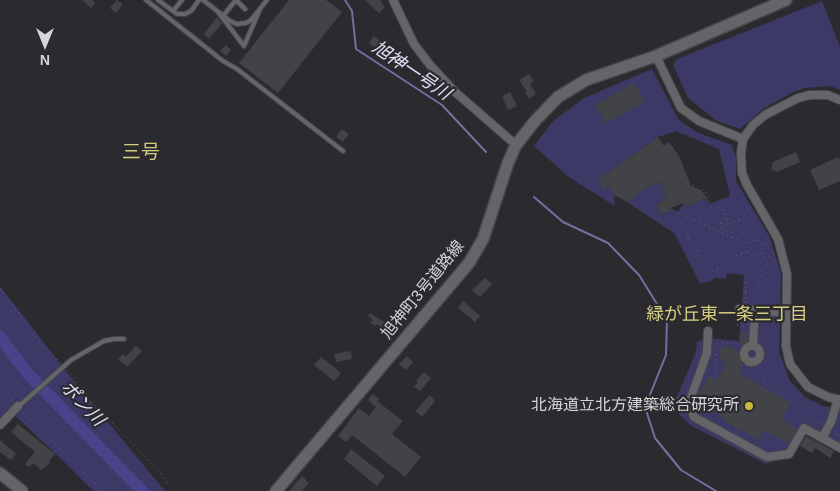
<!DOCTYPE html>
<meta charset="utf-8">
<style>
body{margin:0}
#map{position:relative;width:840px;height:491px;overflow:hidden;background:#2b2b2f;font-family:Arial,sans-serif}
canvas{display:block}
.north{position:absolute;left:20px;top:20px;width:50px;height:50px;-webkit-text-stroke:4px #2b2b2f;paint-order:stroke;rotate:180deg;font-size:14px;font-weight:700;line-height:20px;text-align:center;color:#d5d5d8}
.north::after{content:'';display:block;margin:auto;width:18px;height:22px;background:#d5d5d8;clip-path:polygon(50% 0,100% 100%,50% 72%,0 100%)}
</style>
<div id="map">
<canvas width="840" height="491"></canvas>
<div class="north">N</div>
</div>
<script>
const ctx = document.querySelector('canvas').getContext('2d');
ctx.lineJoin = 'round';
function fill(path, color) { ctx.fillStyle = color; ctx.fill(path, 'evenodd'); }
const toPath = rows => new Path2D(rows.map(r => 'M' + r).join(''));
function strokePath(path, color, width, dash) { ctx.strokeStyle = color; ctx.lineWidth = width; ctx.lineCap = dash ? 'butt' : 'round'; ctx.setLineDash(dash || []); ctx.stroke(path); }
function label(font, color, halo, rows, align = 'center') {
  ctx.font = font + ' Arial,"Noto Sans JP",sans-serif'; ctx.lineWidth = 4.5; ctx.setLineDash([]); ctx.textBaseline = 'middle'; ctx.strokeStyle = halo; ctx.fillStyle = color; for (const [text, x, y, turn = 0] of rows) {
    ctx.save(); ctx.translate(x, y); ctx.rotate((+turn || 0) * Math.PI / 180); ctx.textAlign = isNaN(turn) ? turn : align; if (halo) ctx.strokeText(text, 0, 0); ctx.fillText(text, 0, 0); ctx.restore();
  }
}
fill(toPath([
 [822,1,840,47,840,90,831,86,805,88,793,92,763,109,740,129,717,121,688,98,673,65,677,59],
 [652,69,678,119,698,133,732,145,736,157,736,181,769,236,781,273,779,352,790,381,805,397,823,406,840,409,840,448,804,428,786,458,766,464,690,425,679,414,676,399,696,352,697,342,706,338,739,341,744,275,727,273,726,279,715,278,709,282,700,283,674,233,627,202,648,187,660,182,666,196,664,201,656,205,661,215,671,211,670,208,678,212,684,203,686,207,707,198,709,204,730,196,719,149,676,131,658,137,597,180,604,189,608,186,614,195,615,206,570,178,534,146,552,122,584,98],
 [0,286,72,379,165,491,93,491,57,455,8,409,0,419]
]), '#3c3966');
strokePath(toPath([
 [345,0,352,11,356,49,442,105,486,152],
 [534,197,563,222,608,243,639,275,667,320,666,355,645,407,655,438,681,470,716,491]
]), '#736fa1', 2);
strokePath(toPath([
 [0,337,28,374,142,491]
]), '#494389', 12);
fill(toPath([
 [82,0,92,0,95,3,91,8],
 [117,0,123,4,116,13,110,8],
 [289,0,326,0,342,12,278,93,239,63],
 [365,0,380,0,385,7,379,13],
 [217,17,222,23,209,39,204,34],
 [374,36,381,42,376,49,369,43],
 [226,45,231,50,226,56,220,51],
 [529,74,534,81,530,84,536,94,529,99,525,92,527,92,519,80],
 [634,83,644,101,641,103,642,104,605,123,595,105],
 [510,92,517,106,508,110,502,96],
 [342,129,349,134,343,142,336,137],
 [658,137,664,146,669,142,679,156,691,186,701,190,707,198,686,207,684,203,670,208,671,211,660,215,656,204,664,201,663,198,666,196,660,182,648,187,627,202,614,195,608,186,604,190,597,180],
 [796,152,800,162,777,172,771,169,773,162],
 [838,157,840,160,840,181,819,190,810,170],
 [485,278,492,284,480,297,472,290],
 [463,301,480,316,475,322,458,308],
 [370,313,392,327,387,332,377,324,375,326,370,323,373,320,368,316],
 [741,333,748,333,747,344,740,344],
 [136,346,142,351,127,367,118,359,123,354,126,356],
 [731,346,742,356,740,374,791,403,782,419,797,429,788,444,764,430,758,440,723,420,724,418,708,409,710,406,697,399,708,376,717,380,725,366,720,358,720,350,723,347],
 [351,351,352,359,336,362,334,354],
 [407,356,413,362,406,370,399,364],
 [321,357,341,373,334,381,314,365],
 [424,372,431,378,420,391,414,387,418,382,416,381],
 [373,394,379,399,377,401,403,421,392,434,421,457,405,477,352,435,346,442,338,436,359,408,369,416,376,407,368,400],
 [430,395,435,401,422,417,415,411],
 [18,424,55,454,49,461,51,462,41,470,33,463,29,467,25,464,35,452,11,432],
 [806,436,834,451,830,458,815,448,812,453,800,446],
 [0,440,16,454,11,460,0,452],
 [351,449,385,476,377,486,344,459],
 [302,476,309,483,302,491,289,491]
]), '#424347');
const lane = toPath([
 [146,0,223,61,237,69,343,151],
 [158,0,177,14,185,14,191,11,199,0],
 [203,0,230,21,237,24,246,23,251,20,267,0],
 [236,0,245,9],
 [173,11,182,0],
 [218,12,244,46,260,9],
 [223,16,236,0],
 [19,406,71,360,104,341,114,339,124,339]
]);
const street = toPath([
 [393,0,414,44,430,65,454,91,516,145],
 [656,56,681,108,699,121,743,139],
 [840,100,828,95,810,95,798,98,765,115,753,125,743,139,741,153,742,173,747,185,778,239,787,274,786,346,790,364,808,387,828,397,840,400],
 [739,309,787,313],
 [708,331,707,353,689,403,694,417,767,457,789,454,804,428,822,438],
 [753,346,755,310],
 '744 354a8 8 0 1 1 16 0a8 8 0 1 1-16 0Z',
 [838,399,831,422,822,438,840,448],
 [0,425,18,406]
]);
const secondary = toPath([
 [0,473,22,491],
 [276,491,469,263,483,239,508,163,516,145,535,121,558,97,586,80,656,56,786,0]
]);
strokePath(lane, '#454649', 6);
strokePath(street, '#454649', 10);
strokePath(secondary, '#454649', 14);
strokePath(toPath([
 [693,185,697,186,706,192,713,210,718,207,722,209,734,238],
 [677,212,748,245],
 '721 223a9 9 0 1 1 18 0a9 9 0 1 1-18 0Z',
 [693,220,687,230,689,242,696,250,708,273,729,265,735,256,748,252],
 [716,230,744,218,745,213,750,208],
 '747 248a8 8 0 1 1 16 0a8 8 0 1 1-16 0Z',
 [763,245,771,241],
 [0,289,43,346,61,364],
 [745,291,755,289,759,285,762,273,759,266,761,261,764,258,774,254],
 [745,303,746,280],
 [737,325,743,326,744,317],
 [741,365,755,367,761,372,764,381,769,387,795,404,809,421,816,423,822,422],
 [67,370,97,407,161,474,174,491],
 [718,378,714,372,717,367,715,357,718,345,727,343,740,344],
 [0,382,13,400],
 [23,413,103,491],
 [835,430,840,438]
]), '#6a6a6e', 1, [1, 4]);
strokePath(lane, '#646469', 4);
strokePath(street, '#646469', 8);
strokePath(secondary, '#646469', 11);
for (const [x, y, r, color] of [
 [749,406,5,"#c6bc3c"]
]) { const dot = new Path2D(); dot.arc(x, y, r, 0, 2 * Math.PI); ctx.fillStyle = color; ctx.fill(dot); strokePath(dot, '#2b2b2f', 2); }
label('16px', '#d5d5d8', '#2b2b2f', [
 ["旭神町3号道路線",423,290,-51]
]);
label('16px', '#d5d5d8', '#2b2b2f', [
 ["北海道立北方建築総合研究所",739,406]
], 'right');
label('italic 18px', '#dfe0f5', '#2b2b2f', [
 ["旭神一号川",411,71,34],
 ["ポン川",82,404,46]
]);
label('18px', '#d4ce7f', '#2b2b2f', [
 ["緑が丘東一条三丁目",727,315]
]);
label('19px', '#d4ce7f', '#2b2b2f', [
 ["三号",141,153]
]);
</script>
